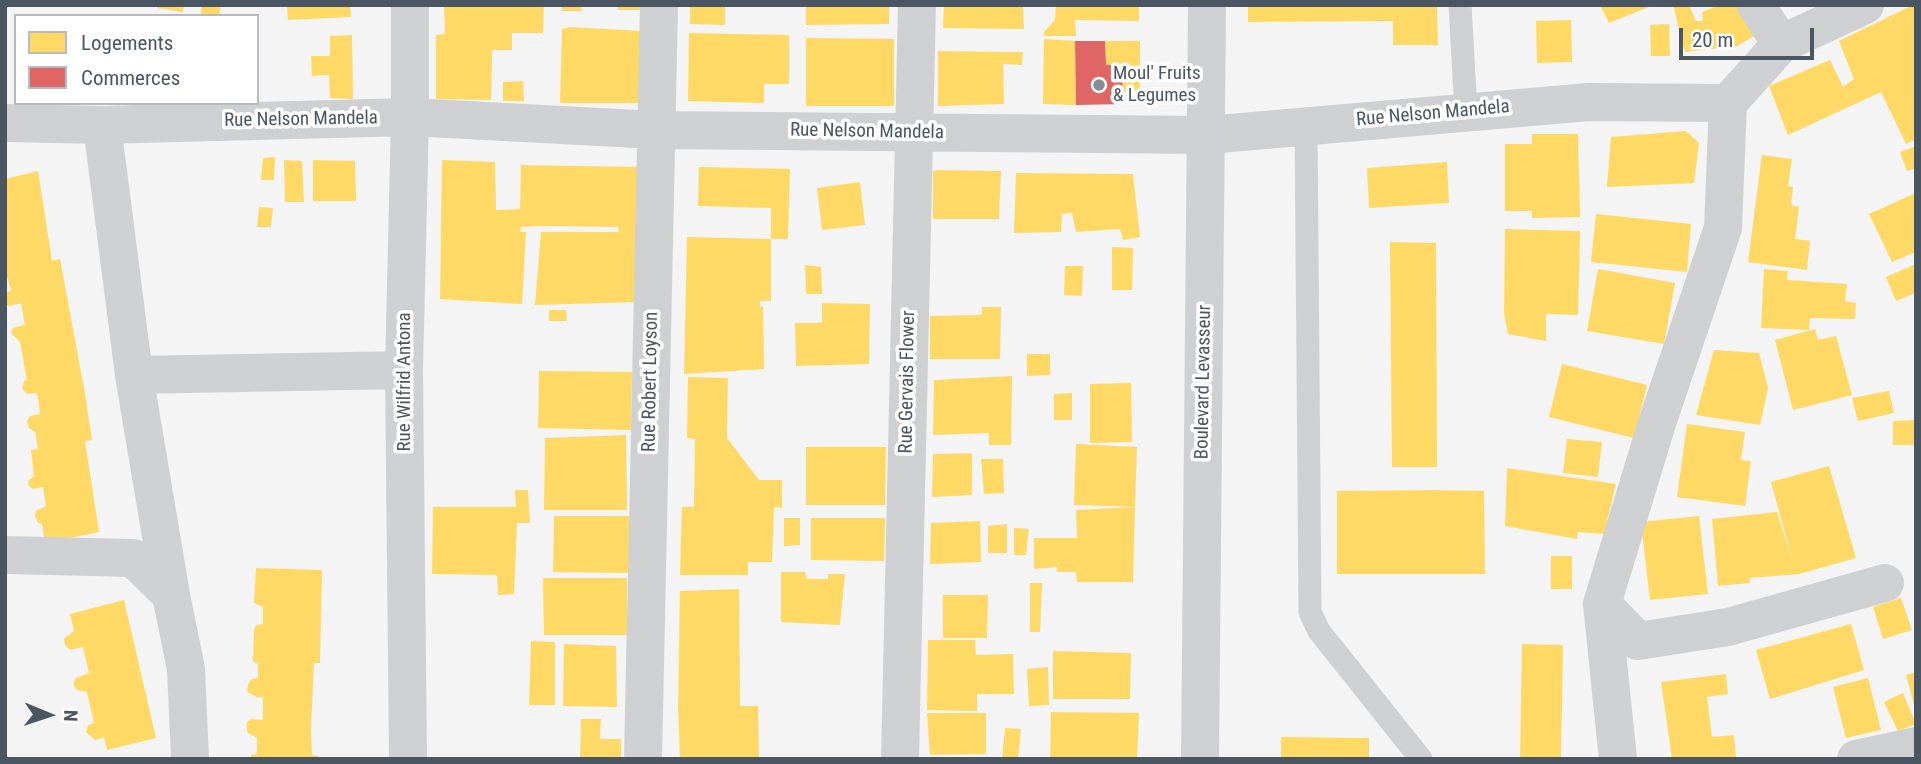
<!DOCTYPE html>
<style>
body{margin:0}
#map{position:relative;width:1921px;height:764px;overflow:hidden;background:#f4f4f4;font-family:"Roboto Condensed",sans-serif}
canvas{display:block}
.frame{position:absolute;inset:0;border:7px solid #4a5661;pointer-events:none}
.legend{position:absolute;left:14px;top:14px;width:245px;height:91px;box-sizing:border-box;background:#fff;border:2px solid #b7bbc0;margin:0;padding:9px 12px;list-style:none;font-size:21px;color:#4a5661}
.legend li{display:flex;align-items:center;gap:14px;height:35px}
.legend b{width:35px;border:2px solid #b7bbc0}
.north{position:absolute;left:14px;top:680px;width:70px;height:70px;-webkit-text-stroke:5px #fff;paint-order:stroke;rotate:92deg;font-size:19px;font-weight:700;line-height:28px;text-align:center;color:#4a5661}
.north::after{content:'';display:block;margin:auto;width:24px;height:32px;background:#4a5661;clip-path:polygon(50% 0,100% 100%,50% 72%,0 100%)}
.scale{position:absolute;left:1679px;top:28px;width:135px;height:32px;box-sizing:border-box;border:4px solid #4a5661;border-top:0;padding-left:9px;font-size:21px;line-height:24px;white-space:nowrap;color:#4a5661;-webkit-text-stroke:5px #fff;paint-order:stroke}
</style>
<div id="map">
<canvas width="1921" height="764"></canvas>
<div class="frame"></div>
<ul class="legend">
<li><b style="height:19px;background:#ffd966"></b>Logements</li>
<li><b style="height:19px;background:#e06666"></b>Commerces</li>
</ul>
<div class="north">N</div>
<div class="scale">20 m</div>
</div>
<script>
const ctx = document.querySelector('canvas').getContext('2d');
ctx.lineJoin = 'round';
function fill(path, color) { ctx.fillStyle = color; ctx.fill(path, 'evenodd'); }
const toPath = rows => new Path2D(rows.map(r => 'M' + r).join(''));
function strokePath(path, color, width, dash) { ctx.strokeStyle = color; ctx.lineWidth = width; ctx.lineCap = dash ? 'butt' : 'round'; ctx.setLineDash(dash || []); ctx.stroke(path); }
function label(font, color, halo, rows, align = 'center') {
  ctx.font = font + ' "Roboto Condensed",sans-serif'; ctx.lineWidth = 7; ctx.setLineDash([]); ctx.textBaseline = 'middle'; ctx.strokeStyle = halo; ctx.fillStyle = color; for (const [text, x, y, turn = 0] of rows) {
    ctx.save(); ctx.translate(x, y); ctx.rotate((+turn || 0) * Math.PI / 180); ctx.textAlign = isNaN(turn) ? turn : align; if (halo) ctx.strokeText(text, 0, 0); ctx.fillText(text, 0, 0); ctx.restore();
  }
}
fill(toPath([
 [157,5,184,5,183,12,157,8],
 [202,5,221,5,219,15,201,14],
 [287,5,350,5,351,17,288,20],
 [444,5,544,5,543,33,512,33,512,50,492,50,491,100,436,99,436,35,445,34],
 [562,5,581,5,582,11,562,11],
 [618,5,642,5,642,10,618,10],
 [690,5,725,5,725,25,690,24],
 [806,5,889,5,889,24,806,25],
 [944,5,1023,5,1024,29,943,28],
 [1056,5,1139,5,1139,21,1075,20,1076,36,1044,36,1044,32,1055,20],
 [1248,5,1437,5,1438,45,1393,45,1393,21,1248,22],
 [1600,5,1654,5,1609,23],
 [1673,5,1689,5,1696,21,1703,21,1702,12,1720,5,1743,5,1758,34,1737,46,1685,52],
 [1913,5,1916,5,1916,139,1906,144,1881,92,1788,135,1769,86,1830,60,1843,87,1854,79,1839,41],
 [1571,20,1572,62,1537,63,1536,21],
 [1669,24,1670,56,1651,56,1650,25],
 [571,27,641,31,638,103,560,103,562,29],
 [689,33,789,35,789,84,764,84,764,103,688,101],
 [352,35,353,99,330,98,329,75,312,76,311,56,330,56,330,36],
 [806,38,894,39,894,106,806,106],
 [1044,39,1075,41,1076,105,1043,104],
 [1105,41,1140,41,1140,103,1123,104,1122,65,1106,65],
 [938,51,1004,52,1023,52,1022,65,1003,64,1004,104,938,106],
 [523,81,524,101,503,101,503,82],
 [1686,131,1699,143,1694,183,1607,187,1611,137],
 [1532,134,1578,134,1580,217,1532,218,1532,211,1505,211,1505,144,1532,144],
 [1916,146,1916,168,1907,171,1900,152],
 [1762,155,1792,159,1788,186,1793,187,1791,205,1799,207,1795,239,1810,241,1807,270,1748,262],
 [275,157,274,180,261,180,263,158],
 [284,160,302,161,304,202,285,202],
 [313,160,355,161,356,201,313,201],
 [442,160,495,162,496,210,520,209,521,165,640,167,638,302,535,305,541,232,619,232,618,227,541,226,521,227,520,232,526,232,522,304,440,299],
 [1447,162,1449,203,1369,208,1367,168],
 [699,167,790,169,788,239,771,239,771,301,760,301,760,307,763,306,764,369,684,374,687,237,771,239,771,208,698,206],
 [938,170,1001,171,999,219,933,219,933,171],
 [38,171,52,261,60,259,85,394,92,440,85,441,99,532,45,543,42,524,38,523,35,515,36,511,46,506,43,487,33,489,28,485,29,480,34,476,31,450,38,449,35,432,29,428,27,421,30,416,40,414,39,404,37,393,27,394,22,388,24,381,27,380,20,342,11,333,13,328,25,325,21,303,10,306,5,304,5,293,11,291,5,269,5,179],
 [1016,173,1133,174,1140,237,1123,240,1120,229,1076,232,1072,213,1062,214,1061,232,1014,233],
 [860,182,865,225,822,230,817,188],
 [1916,193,1916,252,1892,262,1869,214],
 [259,207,273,208,271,227,257,227],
 [1596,214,1691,224,1687,272,1591,262],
 [1505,229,1580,231,1578,315,1546,314,1546,341,1508,334,1504,313],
 [1390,242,1436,243,1437,467,1392,467],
 [1112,247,1133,248,1132,290,1112,290],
 [1916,264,1916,293,1896,301,1886,277],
 [805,265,821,267,822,294,806,294],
 [1065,266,1083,266,1082,296,1064,295],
 [1598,269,1675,283,1664,344,1587,331],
 [1764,269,1788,271,1787,280,1847,284,1845,301,1856,303,1855,319,1810,318,1809,330,1761,328],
 [822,303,870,304,869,364,796,366,795,323,822,323],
 [982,307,1001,307,1000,359,930,359,930,316,982,315],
 [549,310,566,310,567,321,549,321],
 [1815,329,1818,340,1836,336,1852,395,1793,410,1775,340],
 [1714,350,1759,353,1768,388,1760,425,1696,415],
 [1027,354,1050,354,1050,375,1027,376],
 [1562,364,1647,385,1634,438,1549,417],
 [539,371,632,372,631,430,538,428],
 [1012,376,1011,445,989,445,989,433,933,435,934,380],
 [688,377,728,378,727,438,759,480,782,480,782,508,774,507,772,562,748,562,748,575,680,575,682,507,694,507,695,439,687,438],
 [1131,383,1132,442,1090,443,1090,384],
 [1889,391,1894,413,1858,421,1852,398],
 [1072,393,1072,420,1054,420,1054,394],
 [1914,420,1915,445,1893,445,1893,421],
 [1687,424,1745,432,1741,460,1751,461,1745,506,1677,497],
 [626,435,627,510,544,510,545,438],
 [1567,439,1602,442,1598,477,1563,473],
 [1076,444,1137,447,1135,507,1074,505],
 [806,447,886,447,885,505,806,505],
 [972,453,972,495,932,497,933,454],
 [981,459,1003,459,1004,493,984,494],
 [1829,466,1856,558,1799,574,1749,578,1750,583,1718,586,1712,519,1777,512,1793,562,1771,482],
 [1507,468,1616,484,1604,534,1578,532,1577,539,1505,526],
 [515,490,528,490,530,523,517,523,514,594,498,595,497,575,432,574,433,507,516,507],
 [1432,490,1484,491,1485,574,1337,574,1337,491],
 [1135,507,1133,582,1077,582,1076,572,1057,572,1057,567,1034,569,1034,538,1077,538,1076,510],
 [554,516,629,516,629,573,553,572],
 [1699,516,1708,594,1650,600,1641,522],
 [784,518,800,518,800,545,784,546],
 [811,518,885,518,884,561,811,560],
 [980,521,981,562,930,564,931,523],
 [1007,524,1007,553,988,553,988,526],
 [1014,528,1029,529,1026,555,1014,555],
 [1551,556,1572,556,1572,589,1551,589],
 [256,568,322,570,320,663,314,663,311,729,312,755,319,756,318,759,251,759,251,755,257,754,257,738,247,732,247,722,251,719,263,720,263,697,257,697,247,692,248,684,252,679,258,678,258,663,253,662,254,629,257,625,263,624,263,607,254,603],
 [781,572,805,572,807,579,828,579,828,574,845,574,840,625,781,622],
 [543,578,627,578,627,635,544,635],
 [1030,583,1042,583,1040,632,1030,632],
 [739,589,740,706,758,706,759,759,680,759,678,707,680,591],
 [943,595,988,595,987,638,943,638],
 [1901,598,1912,630,1883,639,1873,607],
 [124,600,156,738,107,750,104,737,95,740,86,732,88,725,94,723,87,692,77,690,73,684,76,678,89,673,83,647,70,650,65,645,64,639,74,631,70,614],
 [1851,624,1864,670,1770,699,1756,650],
 [928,640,975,640,976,655,1013,654,1014,694,977,694,977,711,927,710],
 [531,641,555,642,555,705,529,705],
 [564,644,616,646,617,707,563,706],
 [1522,644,1563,645,1561,759,1520,759],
 [1053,651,1131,653,1130,699,1053,699],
 [1048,667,1049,705,1029,706,1027,669],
 [1916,672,1916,709,1915,709,1906,675],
 [1726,674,1728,694,1707,697,1712,737,1734,735,1736,757,1672,759,1661,682],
 [1868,678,1881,730,1846,738,1833,687],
 [1903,693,1916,724,1898,731,1884,702],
 [1051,712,1139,713,1137,759,1050,759],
 [927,713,986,713,986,754,930,755],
 [581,719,601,719,600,739,621,739,621,759,580,759],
 [1005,728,1021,729,1018,759,1002,759],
 [1281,737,1369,738,1369,759,1281,759]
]), '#ffd966');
fill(toPath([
 [1075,41,1105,41,1106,65,1122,65,1123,104,1076,105]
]), '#e06666');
strokePath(toPath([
 [1460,5,1466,112],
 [1306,125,1310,612,1319,631,1421,759]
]), '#ced0d2', 23);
strokePath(toPath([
 [1756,5,1781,44],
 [1865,5,1781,44,1728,103,1723,228,1657,423,1602,604,1638,641,1728,627,1885,583],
 [5,123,102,125,410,117,656,130,1207,135,1589,102,1728,103],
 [102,125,134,375,171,595],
 [134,375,404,370],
 [5,555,133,558,171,595,186,669,190,759],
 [1602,604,1618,759],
 [408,759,404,370,410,117,410,5],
 [643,759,659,5],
 [900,759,917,5],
 [1856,759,1916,746]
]), '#ced0d2', 38);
strokePath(toPath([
 [1200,759,1207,5]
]), '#ced0d4', 38);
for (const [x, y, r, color] of [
 [1099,85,7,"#868d94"]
]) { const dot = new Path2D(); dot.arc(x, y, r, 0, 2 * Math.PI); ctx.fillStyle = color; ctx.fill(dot); strokePath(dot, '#fff', 2.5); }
label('19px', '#4a5661', '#fff', [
 ["Moul' Fruits",1113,74],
 ["& Legumes",1113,96]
], 'left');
label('19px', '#4a5661', '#fff', [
 ["Rue Nelson Mandela",1433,114,-5],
 ["Rue Nelson Mandela",301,120,-1],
 ["Rue Nelson Mandela",867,132,1],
 ["Rue Wilfrid Antona",405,382,-90],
 ["Rue Robert Loyson",651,382,-89],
 ["Rue Gervais Flower",908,382,-89],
 ["Boulevard Levasseur",1204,382,-89]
]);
</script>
